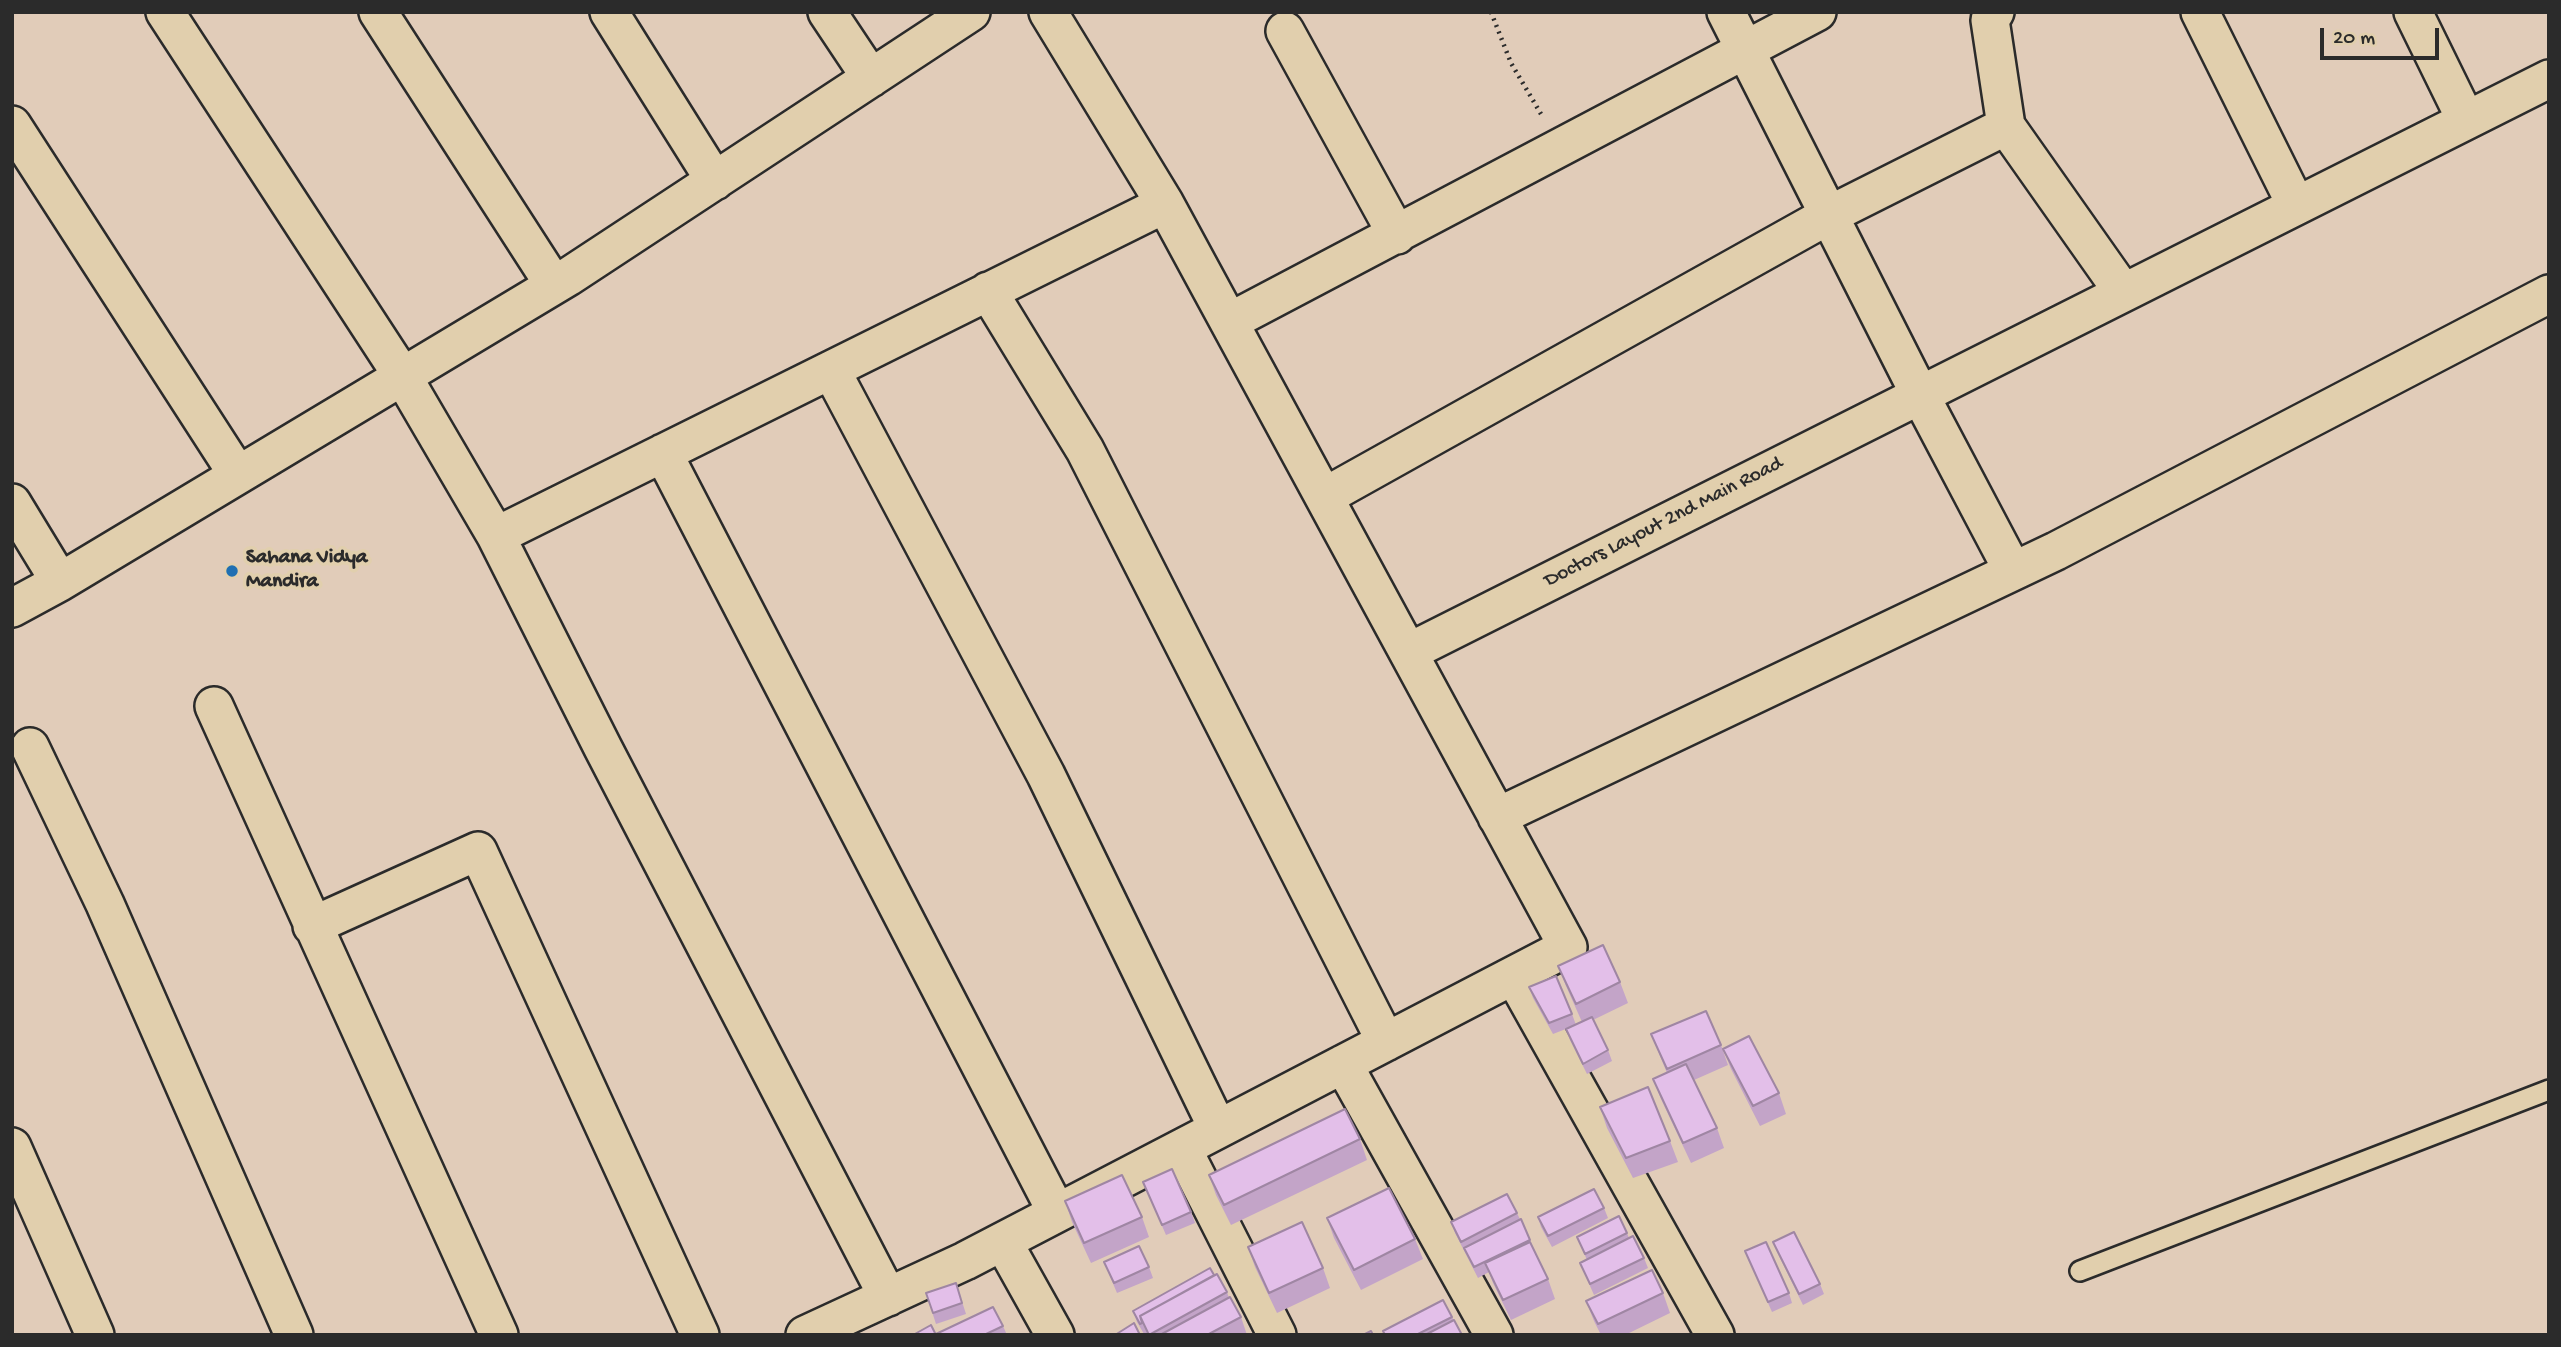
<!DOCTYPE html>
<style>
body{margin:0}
#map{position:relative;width:2561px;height:1347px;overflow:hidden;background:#e1ccb9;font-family:"Gochi Hand",sans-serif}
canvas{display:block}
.frame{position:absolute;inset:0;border:14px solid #2b2b2b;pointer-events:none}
.scale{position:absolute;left:2320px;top:28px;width:119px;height:32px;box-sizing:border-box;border:4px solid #2b2b2b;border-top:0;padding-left:9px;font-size:21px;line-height:24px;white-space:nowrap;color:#2b2b2b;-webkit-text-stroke:5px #e1cfad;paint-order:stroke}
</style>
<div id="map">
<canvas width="2561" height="1347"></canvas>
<div class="frame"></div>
<div class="scale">20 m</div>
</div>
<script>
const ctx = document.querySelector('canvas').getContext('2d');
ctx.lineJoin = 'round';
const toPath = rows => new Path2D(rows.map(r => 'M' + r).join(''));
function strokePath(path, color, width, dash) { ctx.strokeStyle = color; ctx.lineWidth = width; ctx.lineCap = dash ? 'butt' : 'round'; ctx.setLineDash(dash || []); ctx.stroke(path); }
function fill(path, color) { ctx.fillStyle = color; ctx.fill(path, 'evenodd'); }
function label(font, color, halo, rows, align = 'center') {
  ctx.font = font + ' "Gochi Hand",sans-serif'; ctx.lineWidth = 7; ctx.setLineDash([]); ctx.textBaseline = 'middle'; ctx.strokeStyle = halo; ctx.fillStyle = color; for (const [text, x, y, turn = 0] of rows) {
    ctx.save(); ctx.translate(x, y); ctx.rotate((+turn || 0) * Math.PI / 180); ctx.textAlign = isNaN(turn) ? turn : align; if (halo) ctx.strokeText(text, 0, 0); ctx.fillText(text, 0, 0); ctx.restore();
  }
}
const lane = toPath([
 [2080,1271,2549,1090]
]);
const street = toPath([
 [165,12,403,377,496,536,603,748,888,1297],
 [378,12,554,285],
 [609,12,715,181],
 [827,12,871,78],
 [1726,12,1919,393,2013,571],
 [1995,12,1990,20,2006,126,2123,292],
 [2200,12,2296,205],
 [2413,12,2466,120],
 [1285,31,1397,235],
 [12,125,238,475],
 [988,291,1085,450,1386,1042],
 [1229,322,1817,12],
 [831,370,1046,775,1218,1129],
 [663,453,1057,1213],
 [1324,497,1829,215,2006,126],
 [12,503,60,582],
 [496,536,1165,204],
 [12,608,60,582,568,277,971,12],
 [1409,652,2549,79],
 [214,706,499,1335],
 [30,747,105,904,294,1335],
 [1497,817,2056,551,2549,294],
 [312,926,478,851,700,1335],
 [1514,976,1715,1335],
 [1343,1064,1494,1335],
 [12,1147,95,1335],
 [1182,1148,1277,1335],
 [1003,1242,1055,1335],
 [805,1335,965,1261,1568,947,1165,204,1048,12]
]);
strokePath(lane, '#2b2b2b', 24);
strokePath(street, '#2b2b2b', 42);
strokePath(toPath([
 [1491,12,1511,63,1541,114]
]), '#2b2b2b', 4.5, [2, 5]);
strokePath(lane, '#e1cfad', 19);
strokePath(street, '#e1cfad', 37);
fill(toPath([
 [1558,966,1620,982,1628,1003,1593,1020,1608,1050,1612,1061,1587,1074,1570,1040,1566,1029,1582,1022,1566,986],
 [1529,987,1572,1014,1576,1025,1553,1034,1533,998],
 [1651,1034,1721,1045,1728,1065,1694,1080,1717,1128,1724,1148,1691,1163,1661,1099,1653,1079,1667,1073],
 [1723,1049,1779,1093,1786,1114,1760,1126,1731,1069],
 [1600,1107,1670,1141,1678,1162,1633,1178,1607,1128],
 [1360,1139,1367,1160,1231,1225,1216,1195,1209,1175],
 [1143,1182,1191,1212,1195,1223,1166,1235],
 [1065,1201,1142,1217,1149,1237,1091,1263,1072,1222],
 [1604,1208,1608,1218,1552,1247,1541,1227,1538,1217],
 [1517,1213,1548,1279,1555,1299,1511,1320,1493,1283,1489,1272,1478,1278,1455,1233,1451,1222],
 [1327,1218,1415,1239,1423,1259,1361,1290,1334,1238],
 [1627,1233,1629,1238,1644,1258,1648,1268,1594,1295,1580,1263,1587,1260,1577,1237],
 [1773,1242,1820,1284,1824,1294,1803,1305,1777,1252],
 [1248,1247,1323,1268,1330,1288,1277,1313,1255,1267],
 [1745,1251,1789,1293,1792,1303,1772,1312],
 [1104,1262,1149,1267,1153,1278,1117,1293],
 [1214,1275,1227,1292,1229,1298,1241,1317,1247,1335,1146,1335,1146,1333,1144,1334,1137,1322,1133,1311],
 [956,1283,966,1314,936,1324,926,1293],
 [1663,1293,1670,1313,1625,1335,1601,1335,1594,1321,1586,1301],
 [1452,1317,1462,1335,1385,1335],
 [1003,1326,1007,1335,936,1335]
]), '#c3a4c8');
const building = toPath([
 [1603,945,1620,982,1576,1004,1558,966,1603,945],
 [1556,976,1572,1014,1549,1023,1529,987,1556,976],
 [1706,1011,1721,1045,1667,1069,1651,1034,1706,1011],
 [1592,1017,1608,1050,1583,1064,1566,1029,1592,1017],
 [1749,1036,1779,1093,1753,1106,1723,1049,1749,1036],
 [1686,1064,1717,1128,1683,1143,1653,1079,1686,1064],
 [1648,1087,1670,1141,1626,1158,1600,1107,1648,1087],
 [1345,1109,1360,1139,1224,1205,1209,1175,1345,1109],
 [1172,1169,1191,1212,1162,1225,1143,1182,1172,1169],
 [1122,1175,1142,1217,1084,1243,1065,1201,1122,1175],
 [1389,1188,1415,1239,1354,1270,1327,1218,1389,1188],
 [1594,1189,1604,1208,1548,1236,1538,1217,1594,1189],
 [1507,1194,1517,1213,1461,1242,1451,1222,1507,1194],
 [1619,1216,1627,1233,1585,1254,1577,1237,1619,1216],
 [1521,1219,1530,1240,1474,1267,1464,1248,1521,1219],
 [1302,1222,1323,1268,1269,1293,1248,1247,1302,1222],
 [1794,1232,1820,1284,1799,1294,1773,1242,1794,1232],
 [1633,1236,1644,1258,1590,1284,1580,1263,1633,1236],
 [1530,1242,1548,1279,1503,1300,1485,1263,1530,1242],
 [1766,1242,1789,1293,1768,1302,1745,1251,1766,1242],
 [1139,1246,1149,1267,1114,1283,1104,1262,1139,1246],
 [1210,1268,1214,1275,1140,1316,1142,1323,1140,1324,1133,1311,1210,1268],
 [1652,1270,1663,1293,1598,1324,1586,1301,1652,1270],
 [1217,1274,1227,1292,1149,1335,1140,1316,1217,1274],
 [956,1283,962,1303,933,1313,926,1293,956,1283],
 [1230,1297,1241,1317,1207,1335,1160,1335,1230,1297],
 [1443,1300,1452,1317,1416,1335,1385,1335,1383,1331,1443,1300],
 [993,1307,1003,1326,984,1335,936,1334,993,1307],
 [1454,1320,1462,1335,1425,1335,1454,1320],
 [1134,1323,1140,1335,1115,1335,1134,1323],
 [931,1325,936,1335,913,1335,931,1325],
 [1371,1331,1373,1335,1363,1335,1371,1331]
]);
fill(building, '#e3bfe9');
strokePath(building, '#9f86a3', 2);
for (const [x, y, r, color] of [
 [232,571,7,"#1f6fb2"]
]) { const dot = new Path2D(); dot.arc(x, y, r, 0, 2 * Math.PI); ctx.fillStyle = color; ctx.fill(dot); strokePath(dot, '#e1cfad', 2.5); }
label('21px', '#2b2b2b', '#e1cfad', [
 ["Doctors Layout 2nd Main Road",1664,523,-27]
]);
label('bold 21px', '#2b2b2b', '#e1cfad', [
 ["Sahana Vidya",246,559],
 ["Mandira",246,583]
], 'left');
</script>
